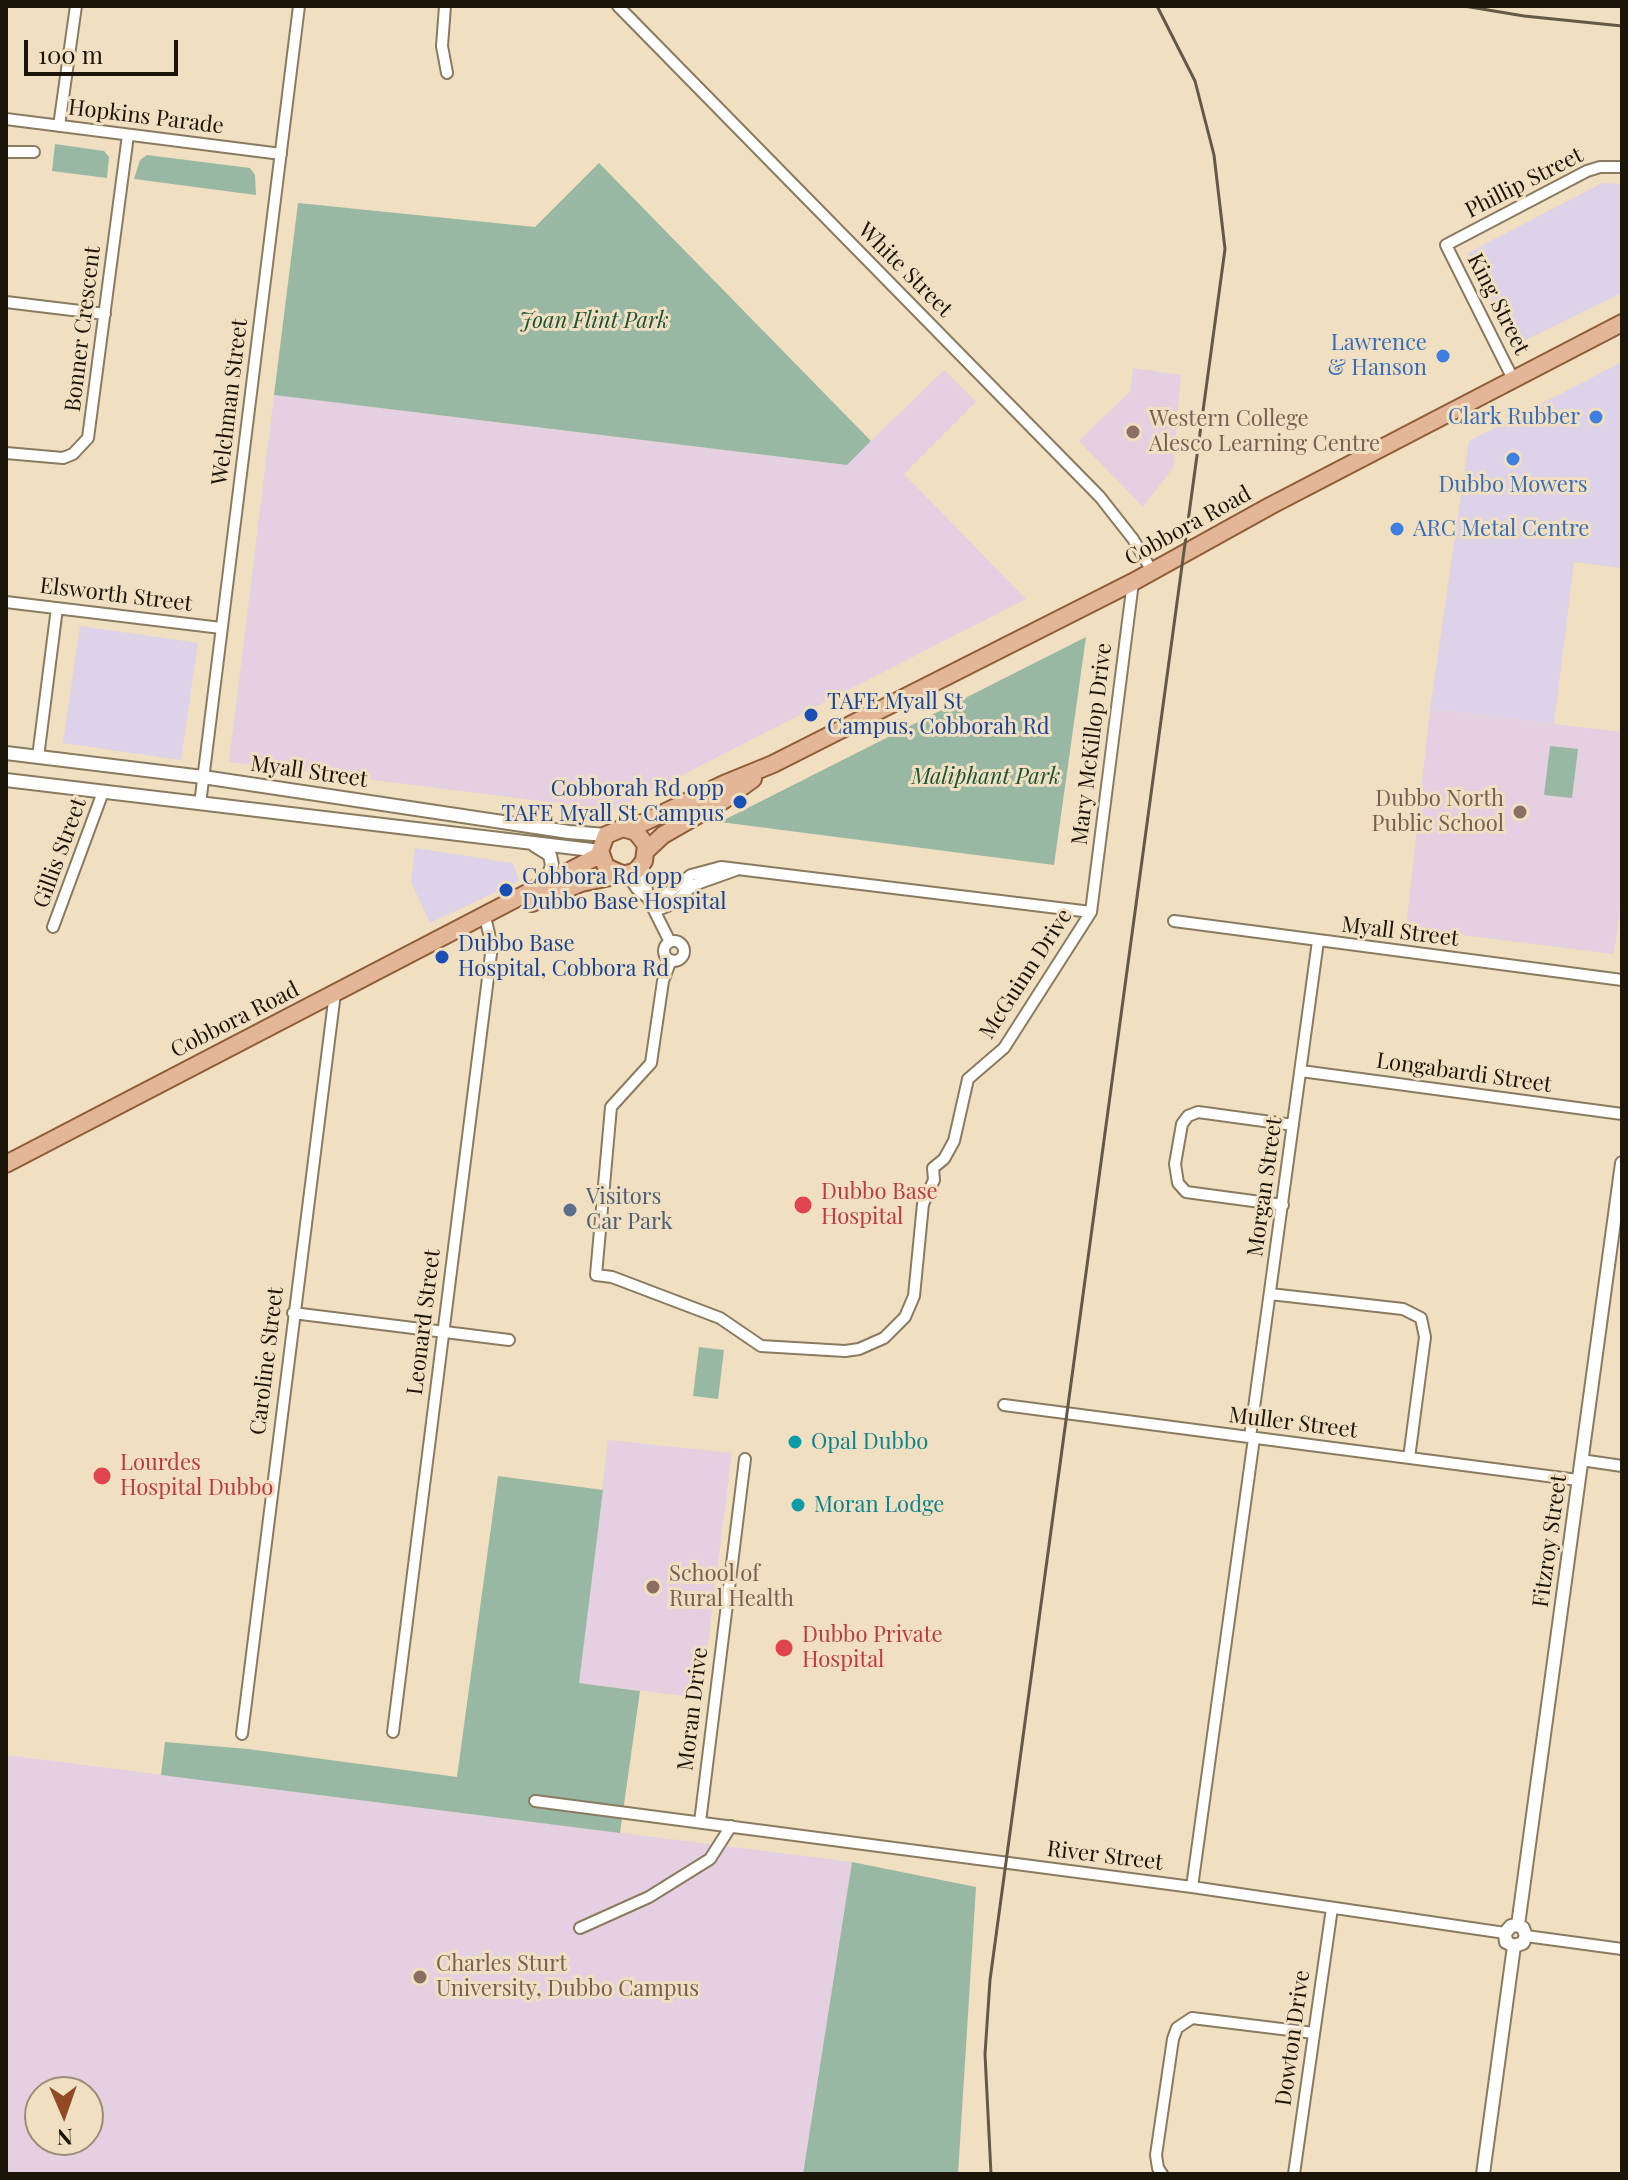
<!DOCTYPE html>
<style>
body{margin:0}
#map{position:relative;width:1628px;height:2180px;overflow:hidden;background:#f0dfc1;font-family:"Playfair Display",serif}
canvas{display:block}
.frame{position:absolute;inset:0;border:8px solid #1a1409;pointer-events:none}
.north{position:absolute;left:24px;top:2076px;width:80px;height:80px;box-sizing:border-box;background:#f0dfc1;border:2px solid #9a8e77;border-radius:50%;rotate:178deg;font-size:22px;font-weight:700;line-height:32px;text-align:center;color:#1a1409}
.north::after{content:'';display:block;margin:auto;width:28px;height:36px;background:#914a24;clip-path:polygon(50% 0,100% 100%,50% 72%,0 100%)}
.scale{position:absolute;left:24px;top:40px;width:154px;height:36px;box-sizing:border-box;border:4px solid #1a1409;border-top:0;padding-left:10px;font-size:24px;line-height:28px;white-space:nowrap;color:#1a1409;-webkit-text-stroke:6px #f0dfc1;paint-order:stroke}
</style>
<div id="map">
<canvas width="1628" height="2180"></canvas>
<div class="frame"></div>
<div class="north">N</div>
<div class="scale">100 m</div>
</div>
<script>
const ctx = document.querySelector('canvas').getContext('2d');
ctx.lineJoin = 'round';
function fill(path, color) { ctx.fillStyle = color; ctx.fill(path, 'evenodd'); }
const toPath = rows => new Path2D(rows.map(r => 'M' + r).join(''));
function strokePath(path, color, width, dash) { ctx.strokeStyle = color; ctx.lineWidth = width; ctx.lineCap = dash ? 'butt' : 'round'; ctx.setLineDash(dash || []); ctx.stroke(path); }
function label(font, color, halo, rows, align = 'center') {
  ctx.font = font + ' "Playfair Display",serif'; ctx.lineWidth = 6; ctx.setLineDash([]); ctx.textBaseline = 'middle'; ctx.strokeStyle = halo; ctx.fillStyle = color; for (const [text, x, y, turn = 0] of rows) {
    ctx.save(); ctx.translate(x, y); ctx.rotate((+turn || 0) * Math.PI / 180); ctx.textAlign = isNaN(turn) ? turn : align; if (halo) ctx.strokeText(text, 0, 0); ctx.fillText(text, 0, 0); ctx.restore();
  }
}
fill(toPath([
 [1602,183,1622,184,1622,293,1515,345,1468,253],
 [1622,362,1622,568,1574,562,1554,724,1430,709,1469,441],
 [80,626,198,643,181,760,63,743],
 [415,848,513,863,519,881,430,923,411,882]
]), '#ddd2e7');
fill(toPath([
 [1133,368,1181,375,1173,468,1143,507,1079,441,1130,391],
 [944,370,976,402,904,474,1026,599,614,810,229,762,274,395,846,465],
 [1430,709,1622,732,1622,892,1614,954,1406,928],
 [608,1440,732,1453,701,1698,579,1683],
 [6,1755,852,1862,803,2174,6,2174],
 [40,2092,88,2092,88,2140,40,2140]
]), '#e4d0e0');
fill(toPath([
 [55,144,104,151,109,157,107,178,52,171],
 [147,155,250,168,255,175,256,195,134,179,140,160],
 [599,163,871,441,847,465,274,395,298,203,535,227],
 [1086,637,1054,865,720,822],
 [1550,746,1578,749,1572,798,1544,795],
 [699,1347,724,1350,718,1399,693,1396],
 [498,1476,603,1490,579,1683,640,1691,620,1833,161,1775,165,1742,248,1749,457,1777],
 [852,1862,976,1887,958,2174,803,2174]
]), '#98b8a3');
const minor = toPath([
 [445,6,442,46,447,73],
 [618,6,1100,497,1133,539,1152,571],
 [6,119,281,154],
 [59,126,76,6],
 [6,152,34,152],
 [6,302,105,314],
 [1514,381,1446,245,1587,171,1600,167,1622,167],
 [6,453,63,458,73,454,88,438,128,135],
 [6,602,221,628],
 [38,757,57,608],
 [200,804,299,6],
 [643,864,648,898,670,942],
 [627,874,637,889,648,898],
 [649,900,664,896,691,875,721,867,1091,912],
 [655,911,670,905,694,885,736,870],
 [1174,921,1622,980],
 [53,927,103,792],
 '664 951a10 10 0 1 1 20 0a10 10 0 1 1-20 0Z',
 [671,960,663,981,651,1063,611,1107,596,1275,612,1277,720,1318,761,1346,845,1351,859,1349,884,1338,905,1317,914,1296,923,1204,934,1180,933,1168,944,1159,954,1141,968,1079,1004,1048,1091,912,1133,582],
 [1301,1071,1622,1114],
 [1283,1205,1186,1192,1178,1183,1175,1164,1182,1124,1188,1116,1198,1112,1293,1125],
 [1270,1294,1403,1309,1421,1318,1425,1337,1409,1458],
 [293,1313,509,1340],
 [1004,1405,1578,1480],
 [1250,1437,1318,941],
 [1581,1460,1622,1466],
 [393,1732,492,946,485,917],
 [242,1734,335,993],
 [535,1801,1192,1887,1505,1933],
 [700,1822,745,1459],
 [1192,1887,1254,1438],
 [580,1928,649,1897,710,1859,731,1826],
 [1526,1936,1622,1949],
 [1162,2174,1158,2168,1156,2155,1173,2039,1177,2028,1192,2018,1314,2033],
 [1294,2174,1332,1908]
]);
const tertiary = toPath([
 [6,753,203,777,569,832,606,835],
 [6,780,600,851],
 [534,845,550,855,552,865,546,885],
 [1518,1925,1622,1163],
 [1514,1946,1506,1942,1505,1933,1511,1926,1518,1925],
 [1514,1946,1523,1943,1526,1936,1523,1928,1518,1925],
 [1483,2174,1514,1946]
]);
const primary = toPath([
 [630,829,724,784,773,764,1133,582,1270,506,1622,323],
 [647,850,663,835,724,800,753,779],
 [532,903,581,883,630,873,636,871,644,861,646,845,636,832,623,828,606,835,600,851,606,867,624,875],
 [6,1164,600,855]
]);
strokePath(minor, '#8a7b60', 14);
strokePath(tertiary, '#8a7b60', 16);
strokePath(primary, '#915d38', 20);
strokePath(minor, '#fff', 10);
strokePath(tertiary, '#fff', 12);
strokePath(primary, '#e3b697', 16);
strokePath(toPath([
 [1464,6,1524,16,1622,26],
 [991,2174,985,2054,990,1980,1225,249,1214,155,1195,81,1157,6]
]), '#635948', 3);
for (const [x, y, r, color] of [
 [1443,356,8,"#3f7fe0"],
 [1596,417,8,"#3f7fe0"],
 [1133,432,8,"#8d6e63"],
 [1513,459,8,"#3f7fe0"],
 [1397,529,8,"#3f7fe0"],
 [811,715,8,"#1a4fb4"],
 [740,802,8,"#1a4fb4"],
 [1520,812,8,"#8d6e63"],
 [506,890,8,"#1a4fb4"],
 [442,957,8,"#1a4fb4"],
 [803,1205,10,"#e0444e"],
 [570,1210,8,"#5c6f8a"],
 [795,1442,8,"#0f9aa8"],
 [102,1476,10,"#e0444e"],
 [798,1505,8,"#0f9aa8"],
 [653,1587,8,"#8d6e63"],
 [784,1648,10,"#e0444e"],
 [420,1977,8,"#8d6e63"]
]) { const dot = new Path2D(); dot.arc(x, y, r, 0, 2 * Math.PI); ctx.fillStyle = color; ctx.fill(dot); strokePath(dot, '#f0dfc1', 3); }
label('22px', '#1a1409', '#f0dfc1', [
 ["Hopkins Parade",146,117,7],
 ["Phillip Street",1524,183,-27],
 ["White Street",905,270,45],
 ["King Street",1498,304,63],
 ["Bonner Crescent",83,329,-83],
 ["Welchman Street",230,402,-83],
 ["Cobbora Road",1188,526,-29],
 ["Elsworth Street",116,595,7],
 ["Mary McKillop Drive",1092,744,-83],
 ["Myall Street",309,772,8],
 ["Gillis Street",60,853,-70],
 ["Myall Street",1400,932,7],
 ["McGuinn Drive",1026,974,-57],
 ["Cobbora Road",235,1020,-27],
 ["Longabardi Street",1464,1073,8],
 ["Morgan Street",1265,1187,-82],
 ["Leonard Street",424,1322,-83],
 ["Caroline Street",267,1361,-83],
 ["Muller Street",1293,1423,7],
 ["Fitzroy Street",1550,1541,-82],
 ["Moran Drive",693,1709,-83],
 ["River Street",1105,1856,7],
 ["Dowton Drive",1293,2038,-82]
]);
label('italic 22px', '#195435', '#f0dfc1', [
 ["Joan Flint Park",594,321],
 ["Maliphant Park",986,777]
]);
label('22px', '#366cbe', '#f0dfc1', [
 ["Lawrence",1427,343],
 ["& Hanson",1427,368],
 ["Clark Rubber",1580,417],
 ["Dubbo Mowers",1513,485,"center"],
 ["ARC Metal Centre",1413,529,"left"]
], 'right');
label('22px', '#785e54', '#f0dfc1', [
 ["Western College",1149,419],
 ["Alesco Learning Centre",1149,444],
 ["Dubbo North",1504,799,"right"],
 ["Public School",1504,824,"right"],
 ["School of",669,1574],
 ["Rural Health",669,1599],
 ["Charles Sturt",436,1964],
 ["University, Dubbo Campus",436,1989]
], 'left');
label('22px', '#164399', '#f0dfc1', [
 ["TAFE Myall St",827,702],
 ["Campus, Cobborah Rd",827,727],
 ["Cobborah Rd opp",724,789,"right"],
 ["TAFE Myall St Campus",724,814,"right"],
 ["Cobbora Rd opp",522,877],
 ["Dubbo Base Hospital",522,902],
 ["Dubbo Base",458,944],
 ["Hospital, Cobbora Rd",458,969]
], 'left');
label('22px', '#be3a42', '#f0dfc1', [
 ["Dubbo Base",821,1192],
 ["Hospital",821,1217],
 ["Lourdes",120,1463],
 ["Hospital Dubbo",120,1488],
 ["Dubbo Private",802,1635],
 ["Hospital",802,1660]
], 'left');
label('22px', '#4e5e75', '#f0dfc1', [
 ["Visitors",586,1197],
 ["Car Park",586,1222]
], 'left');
label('22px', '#0d838f', '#f0dfc1', [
 ["Opal Dubbo",811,1442],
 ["Moran Lodge",814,1505]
], 'left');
</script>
